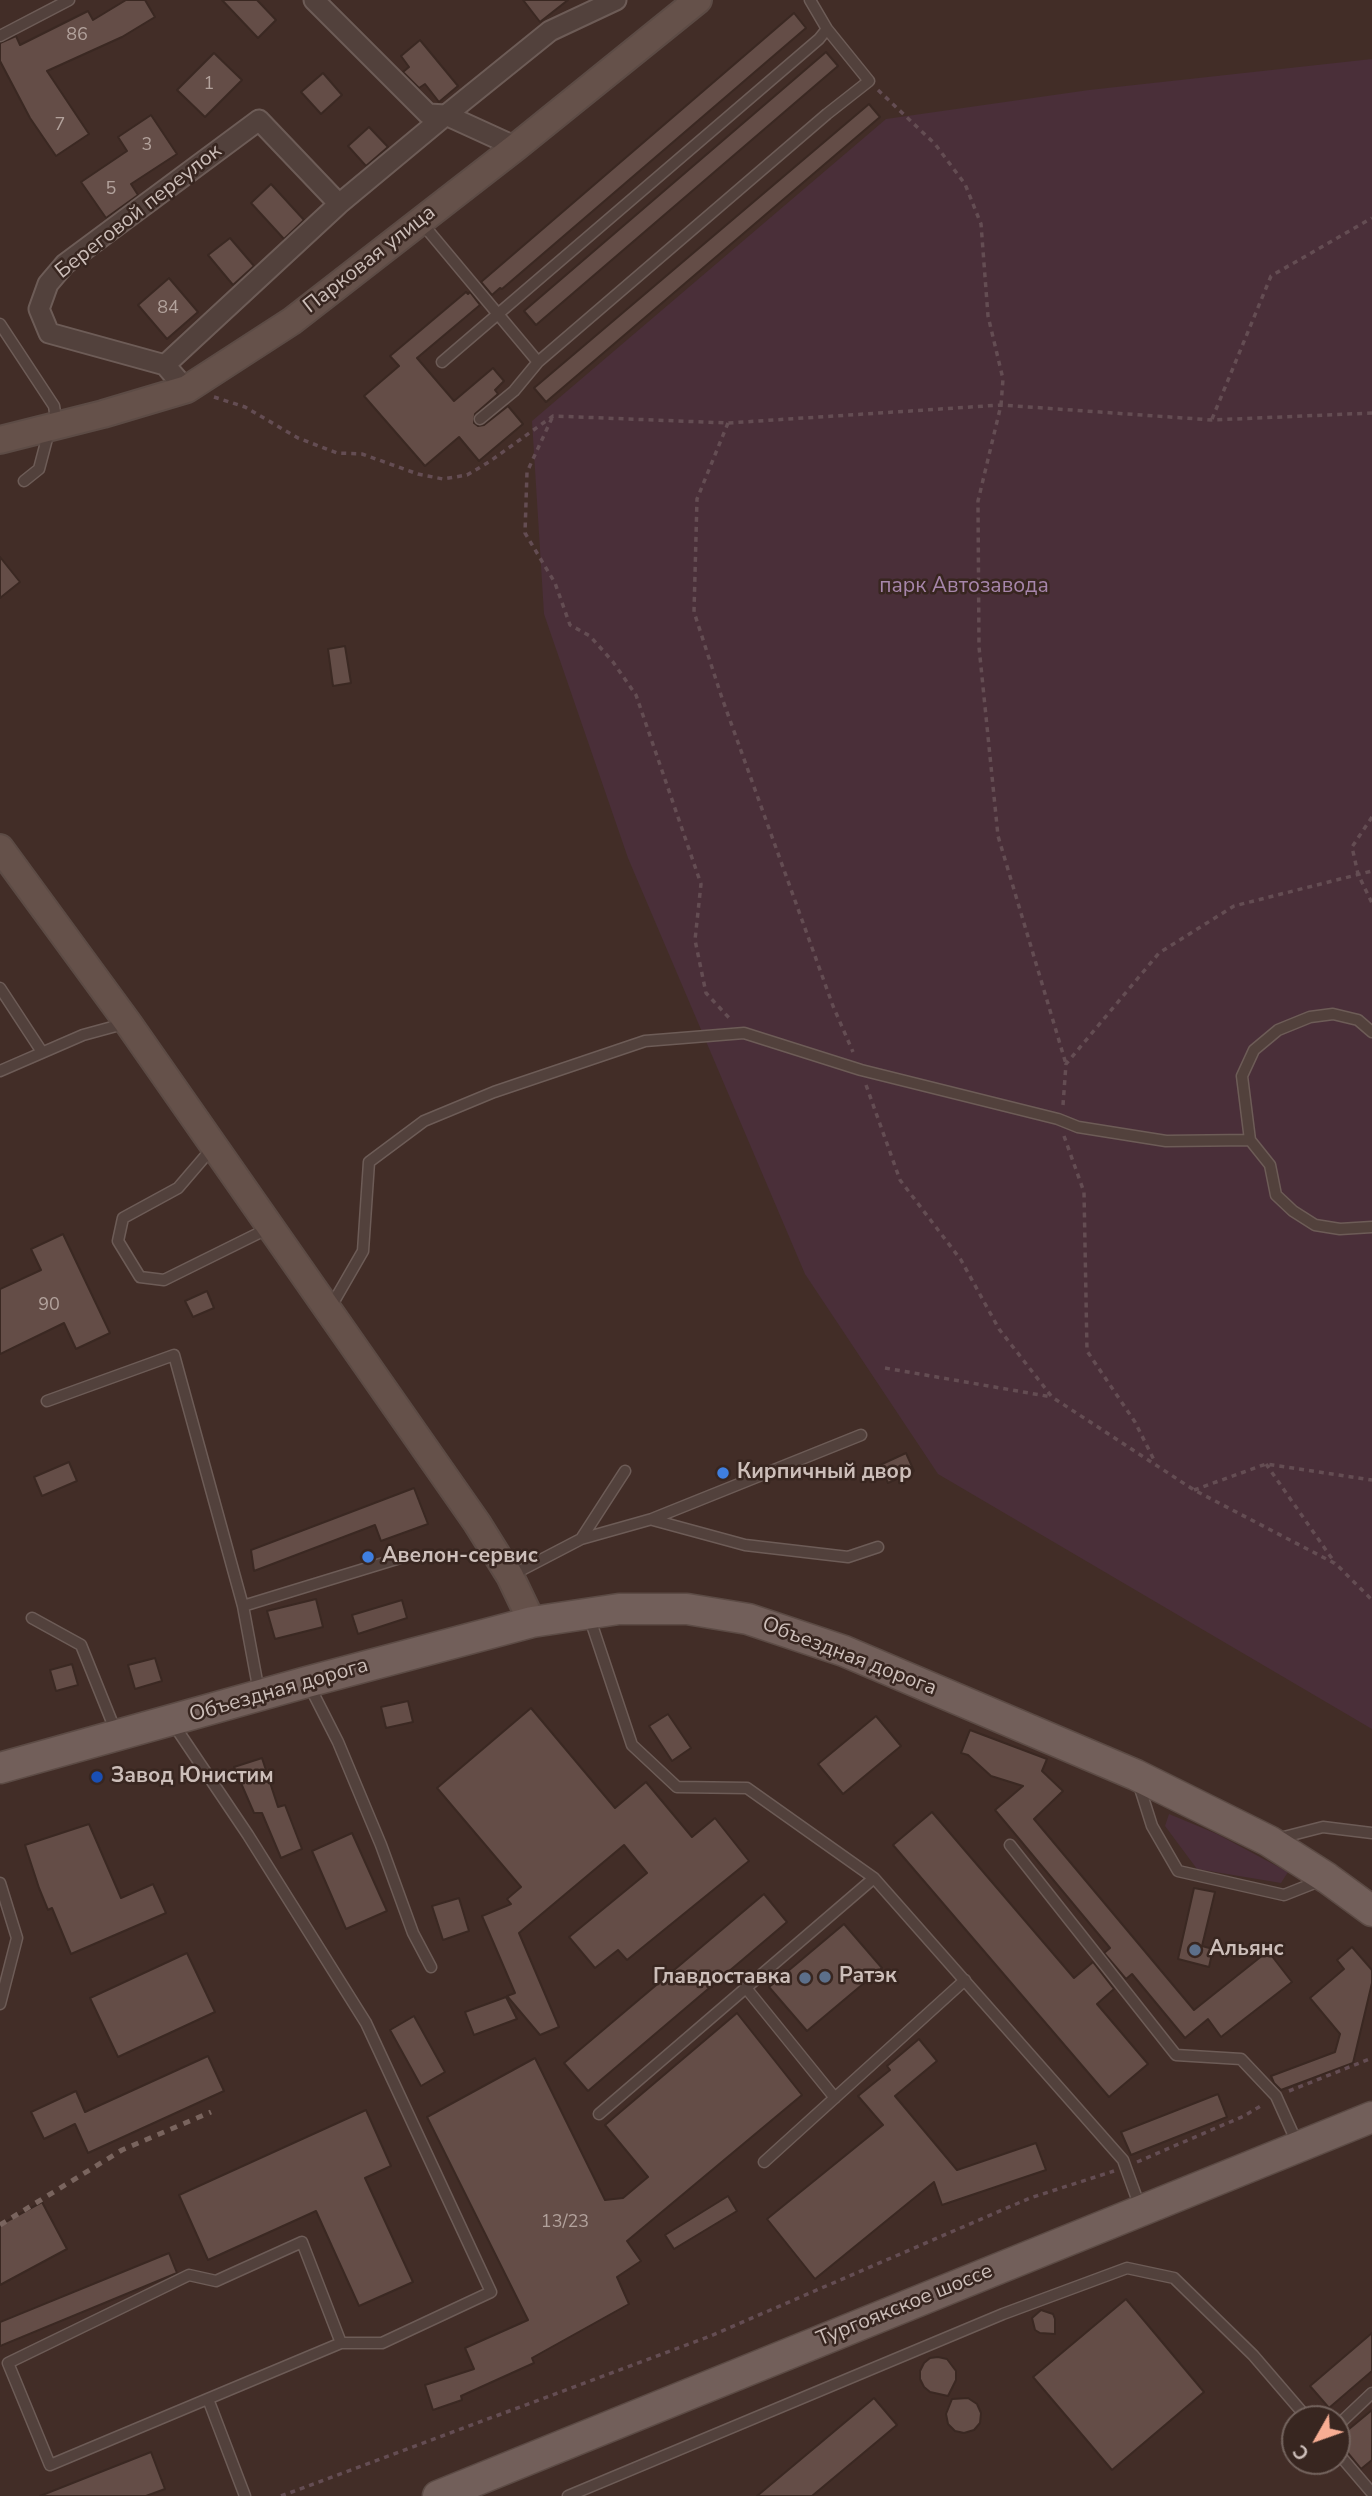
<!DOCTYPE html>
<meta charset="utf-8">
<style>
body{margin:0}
#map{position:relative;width:1372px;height:2496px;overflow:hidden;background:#422d27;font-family:"Nunito Sans",sans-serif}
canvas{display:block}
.north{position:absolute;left:1281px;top:2405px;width:70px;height:70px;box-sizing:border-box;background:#382620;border:2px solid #73635d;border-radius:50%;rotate:230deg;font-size:19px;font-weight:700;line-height:28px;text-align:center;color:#ccbeb9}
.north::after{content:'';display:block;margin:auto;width:24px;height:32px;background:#f7ad93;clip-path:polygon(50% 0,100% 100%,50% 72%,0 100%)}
</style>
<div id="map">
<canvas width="1372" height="2496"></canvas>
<div class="north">С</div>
</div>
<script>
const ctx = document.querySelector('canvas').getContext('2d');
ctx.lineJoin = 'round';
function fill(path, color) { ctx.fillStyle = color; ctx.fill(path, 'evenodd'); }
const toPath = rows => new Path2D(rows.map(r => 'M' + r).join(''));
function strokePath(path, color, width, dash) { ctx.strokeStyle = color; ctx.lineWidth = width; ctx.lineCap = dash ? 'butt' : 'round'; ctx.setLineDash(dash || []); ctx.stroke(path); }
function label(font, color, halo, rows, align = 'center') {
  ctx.font = font + ' "Nunito Sans",sans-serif'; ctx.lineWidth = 5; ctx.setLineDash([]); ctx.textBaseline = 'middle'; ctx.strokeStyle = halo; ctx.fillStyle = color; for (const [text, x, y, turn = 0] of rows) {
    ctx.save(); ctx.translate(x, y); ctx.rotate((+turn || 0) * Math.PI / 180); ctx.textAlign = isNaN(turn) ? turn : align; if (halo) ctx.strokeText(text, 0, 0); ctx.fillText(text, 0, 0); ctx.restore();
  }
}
fill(toPath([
 [1372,59,1372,1729,938,1474,805,1274,628,858,544,614,532,421,886,119,1089,90],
 [1169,1814,1217,1834,1288,1872,1281,1883,1197,1869,1165,1826]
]), '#4a2f39');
const building = toPath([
 [126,0,145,0,155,17,122,37,47,71,89,134,56,156,30,118,0,61,0,43,16,36,20,45,88,11,93,20,126,0],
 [222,0,257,0,276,20,258,38,222,0],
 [523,0,568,0,540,22,523,0],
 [794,13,806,28,502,289,500,288,492,295,481,282,794,13],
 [420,40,458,86,439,102,425,84,419,88,403,72,409,67,401,56,420,40],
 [826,52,838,66,536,325,524,311,826,52],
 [214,53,242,80,205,117,177,90,214,53],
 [323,73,342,95,321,114,301,92,323,73],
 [869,104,880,117,546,402,534,388,869,104],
 [151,115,177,154,131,184,138,195,106,218,81,182,127,151,118,137,151,115],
 [369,127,388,147,366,166,348,146,369,127],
 [271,184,304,220,284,239,251,203,271,184],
 [230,238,254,266,233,285,208,255,230,238],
 [169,278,198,312,167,339,138,305,169,278],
 [466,292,468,294,470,292,480,305,417,358,454,401,493,368,504,381,495,390,498,394,475,414,474,423,478,426,484,425,508,406,523,424,479,461,459,437,425,466,364,396,399,366,390,356,466,292],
 [0,557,20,582,0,598,0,557],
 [345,646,351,683,333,686,328,649,345,646],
 [63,1234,110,1333,76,1349,64,1323,0,1354,0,1289,41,1270,31,1249,63,1234],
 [207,1291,214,1308,193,1317,185,1301,207,1291],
 [906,1453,914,1471,888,1483,880,1465,906,1453],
 [69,1462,77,1481,42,1496,34,1477,69,1462],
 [414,1488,428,1524,381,1541,375,1525,254,1571,251,1550,414,1488],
 [316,1599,323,1627,275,1639,267,1611,316,1599],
 [402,1600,407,1618,358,1634,352,1615,402,1600],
 [155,1658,162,1681,135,1689,128,1665,155,1658],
 [72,1664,78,1685,56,1691,50,1670,72,1664],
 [408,1701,413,1722,386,1728,381,1707,408,1701],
 [531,1708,615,1808,646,1782,692,1837,715,1818,749,1861,627,1960,618,1950,595,1968,569,1937,647,1873,624,1845,519,1933,559,2027,540,2035,507,1996,515,1993,482,1916,511,1904,507,1899,521,1887,437,1788,531,1708],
 [668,1714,691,1748,672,1761,649,1726,668,1714],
 [876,1716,901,1746,843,1794,818,1764,876,1716],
 [970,1730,1047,1759,1042,1771,1063,1791,1034,1819,1194,2010,1268,1951,1292,1982,1221,2037,1208,2019,1185,2038,1132,1974,1126,1979,1104,1953,1110,1948,995,1810,1023,1786,991,1776,968,1755,961,1753,970,1730],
 [262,1758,278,1807,285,1805,302,1849,281,1858,262,1813,254,1813,234,1767,262,1758],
 [932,1812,1074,1978,1093,1962,1114,1989,1097,2004,1148,2064,1109,2097,893,1845,932,1812],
 [89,1824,121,1898,153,1884,166,1913,71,1954,52,1908,48,1910,39,1888,25,1845,89,1824],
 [352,1833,387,1911,346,1929,312,1851,352,1833],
 [1194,1888,1215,1892,1202,1946,1213,1949,1209,1967,1178,1959,1194,1888],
 [764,1894,787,1922,588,2091,564,2063,764,1894],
 [459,1898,469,1931,443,1940,432,1906,459,1898],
 [844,1924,882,1968,807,2031,769,1987,844,1924],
 [1352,1947,1372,1970,1372,1983,1353,2063,1281,2090,1274,2083,1271,2076,1335,2052,1340,2034,1310,1998,1344,1969,1337,1960,1352,1947],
 [187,1953,215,2012,118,2057,90,1998,187,1953],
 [506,1997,517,2019,474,2035,465,2012,506,1997],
 [737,2013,802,2095,627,2241,641,2261,617,2277,629,2304,532,2358,534,2363,461,2396,462,2400,433,2410,425,2385,474,2369,465,2348,528,2320,427,2117,535,2058,605,2200,623,2198,648,2177,605,2125,737,2013],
 [414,2016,445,2072,421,2086,390,2030,414,2016],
 [919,2039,937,2061,895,2096,957,2170,1036,2143,1046,2170,942,2205,934,2182,815,2279,767,2219,883,2125,858,2096,890,2070,887,2066,919,2039],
 [208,2056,224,2091,88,2153,75,2124,44,2139,31,2112,76,2091,85,2112,208,2056],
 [1218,2094,1227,2117,1131,2155,1121,2132,1218,2094],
 [366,2110,391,2166,365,2178,413,2282,359,2306,316,2211,208,2260,179,2195,366,2110],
 [728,2196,737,2211,674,2249,665,2235,728,2196],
 [42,2202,67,2249,0,2285,0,2225,42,2202],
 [169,2253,177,2273,0,2346,0,2322,169,2253],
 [1126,2299,1204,2392,1112,2470,1033,2377,1126,2299],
 [1041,2310,1053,2314,1055,2319,1055,2334,1040,2333,1035,2330,1032,2318,1041,2310],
 [1372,2333,1372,2371,1329,2408,1310,2386,1372,2333],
 [938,2357,947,2359,956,2371,956,2380,948,2396,930,2392,924,2387,920,2379,920,2371,924,2363,930,2358,938,2357],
 [874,2398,897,2425,812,2496,757,2496,874,2398],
 [968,2398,977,2404,981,2413,980,2423,974,2430,964,2433,955,2431,948,2424,946,2414,952,2399,968,2398],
 [1372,2410,1372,2460,1361,2469,1343,2447,1338,2445,1337,2439,1372,2410],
 [151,2452,165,2489,146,2496,40,2496,151,2452]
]);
fill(building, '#644d47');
strokePath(building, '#3a2822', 2);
const lane = toPath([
 [0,36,69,0],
 [421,222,538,362,827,114,869,81,827,29],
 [0,324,54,406,57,425],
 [442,362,819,39,827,29,810,0],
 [480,419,514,391,538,362],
 [24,481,39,469,49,431],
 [0,988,42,1052],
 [1372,1032,1358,1020,1333,1014,1310,1017,1278,1030,1254,1050,1242,1076,1250,1140,1270,1165,1276,1195,1293,1211,1315,1225,1340,1229,1372,1227],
 [0,1071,83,1035,127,1023],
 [214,1146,178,1188,123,1218,118,1241,140,1277,164,1280,269,1228],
 [329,1310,363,1251,369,1162,424,1121,494,1092,645,1041,744,1033,861,1070,1058,1119,1078,1127,1166,1141,1250,1140],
 [47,1401,174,1355,243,1606,259,1692],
 [653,1520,745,1545,848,1557,878,1547],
 [581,1539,625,1471],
 [510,1576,581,1539,652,1519,861,1435],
 [243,1606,400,1558],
 [589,1616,632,1745,677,1787,747,1788,874,1878,1123,2160,1140,2207],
 [32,1618,81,1645,116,1732],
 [309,1685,338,1742,381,1845,413,1933,431,1967],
 [174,1725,248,1835,366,2023,491,2292,382,2343,341,2343,50,2465,8,2363,189,2275,216,2281,302,2242,341,2343],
 [1139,1785,1152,1826,1178,1871,1284,1895,1322,1880],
 [1276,1839,1323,1827,1372,1833],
 [1010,1845,1176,2055,1241,2059,1276,2096,1298,2145],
 [0,1883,17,1938,0,2004],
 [746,1988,835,2098],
 [599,2114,874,1878],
 [764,2162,965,1980],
 [208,2399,245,2496],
 [1337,2426,1372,2393],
 [1337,2452,1372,2493],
 [568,2496,1003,2314,1127,2268,1174,2278,1253,2355,1308,2419]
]);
const street = toPath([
 [314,0,428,114,446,115,516,147],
 [165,365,339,204,446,115,550,31,616,0],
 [178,380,165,365,49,333,39,309,48,284,65,264,259,120,339,204]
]);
const secondary = toPath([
 [0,440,103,414,187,389,292,321,516,147,698,0],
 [0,848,128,1023,477,1523,510,1576,532,1622]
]);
const primary = toPath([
 [0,1768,307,1682,532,1622,619,1609,687,1609,748,1619,844,1651,1136,1775,1269,1841,1327,1878,1372,1911],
 [438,2496,1372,2117]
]);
strokePath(lane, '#6d5c57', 13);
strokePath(street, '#6d5c57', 23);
strokePath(secondary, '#5c4b45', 30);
strokePath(primary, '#5c4b45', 33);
strokePath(toPath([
 [878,90,935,144,965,184,981,224,988,316,1003,379,1001,405,978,501,979,647,998,836,1066,1064],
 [214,397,245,407,298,438,337,453,362,454,418,474,443,479,467,475,489,462,553,416,728,423,1001,405,1212,420,1372,413],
 [552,418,527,472,525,533,555,583,570,625,590,636,613,662,636,695,701,884,695,940,706,993,731,1020],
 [1212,419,1271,276,1372,218],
 [728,423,697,499,694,612,722,698,833,1006,853,1052],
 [1372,817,1352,847,1358,874,1372,903],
 [866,1085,900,1180,961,1260,999,1329,1052,1397,1194,1490,1336,1564,1372,1600],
 [1063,1105,1066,1064,1159,953,1234,906,1372,871],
 [1064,1136,1084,1192,1087,1351,1135,1422,1155,1462],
 [885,1368,1052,1397],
 [1266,1464,1335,1563],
 [1194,1490,1266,1464,1372,1480],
 [1289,2091,1372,2058],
 [1137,2162,1244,2116,1264,2104],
 [281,2496,708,2337,1030,2198,1114,2171]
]), '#644d53', 3.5, [5, 5]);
strokePath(lane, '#52413c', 10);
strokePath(street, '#52413c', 19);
strokePath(secondary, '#65514a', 26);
strokePath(primary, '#725f5a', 30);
strokePath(toPath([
 [0,2225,122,2150,211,2112]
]), '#79645e', 5, [7, 7]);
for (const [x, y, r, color] of [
 [723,1473,7,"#3f7fe0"],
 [368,1557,7,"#3f7fe0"],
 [97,1777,7,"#1a4fb4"],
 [1195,1950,7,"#5c6f8a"],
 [825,1977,7,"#5c6f8a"],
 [805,1978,7,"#5c6f8a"]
]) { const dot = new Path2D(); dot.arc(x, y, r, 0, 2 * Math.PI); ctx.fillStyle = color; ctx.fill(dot); strokePath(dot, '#382620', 2.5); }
label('18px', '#b2a29c', null, [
 ["86",77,36],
 ["1",209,85],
 ["7",60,126],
 ["3",147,146],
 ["5",111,190],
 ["84",168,309],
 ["90",49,1306],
 ["13/23",565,2223]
]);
label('21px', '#ccbeb9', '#382620', [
 ["Береговой переулок",139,212,-38],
 ["Парковая улица",370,260,-38],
 ["Объездная дорога",849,1657,21],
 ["Объездная дорога",279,1691,-16],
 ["Тургоякское шоссе",905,2306,-22]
]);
label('21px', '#a786ab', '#382620', [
 ["парк Автозавода",964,587]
]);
label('bold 21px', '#ccbeb9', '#382620', [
 ["Кирпичный двор",737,1473],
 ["Авелон-сервис",382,1557],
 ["Завод Юнистим",111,1777],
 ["Альянс",1209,1950],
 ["Ратэк",839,1977],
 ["Главдоставка",791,1978,"right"]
], 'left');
</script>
